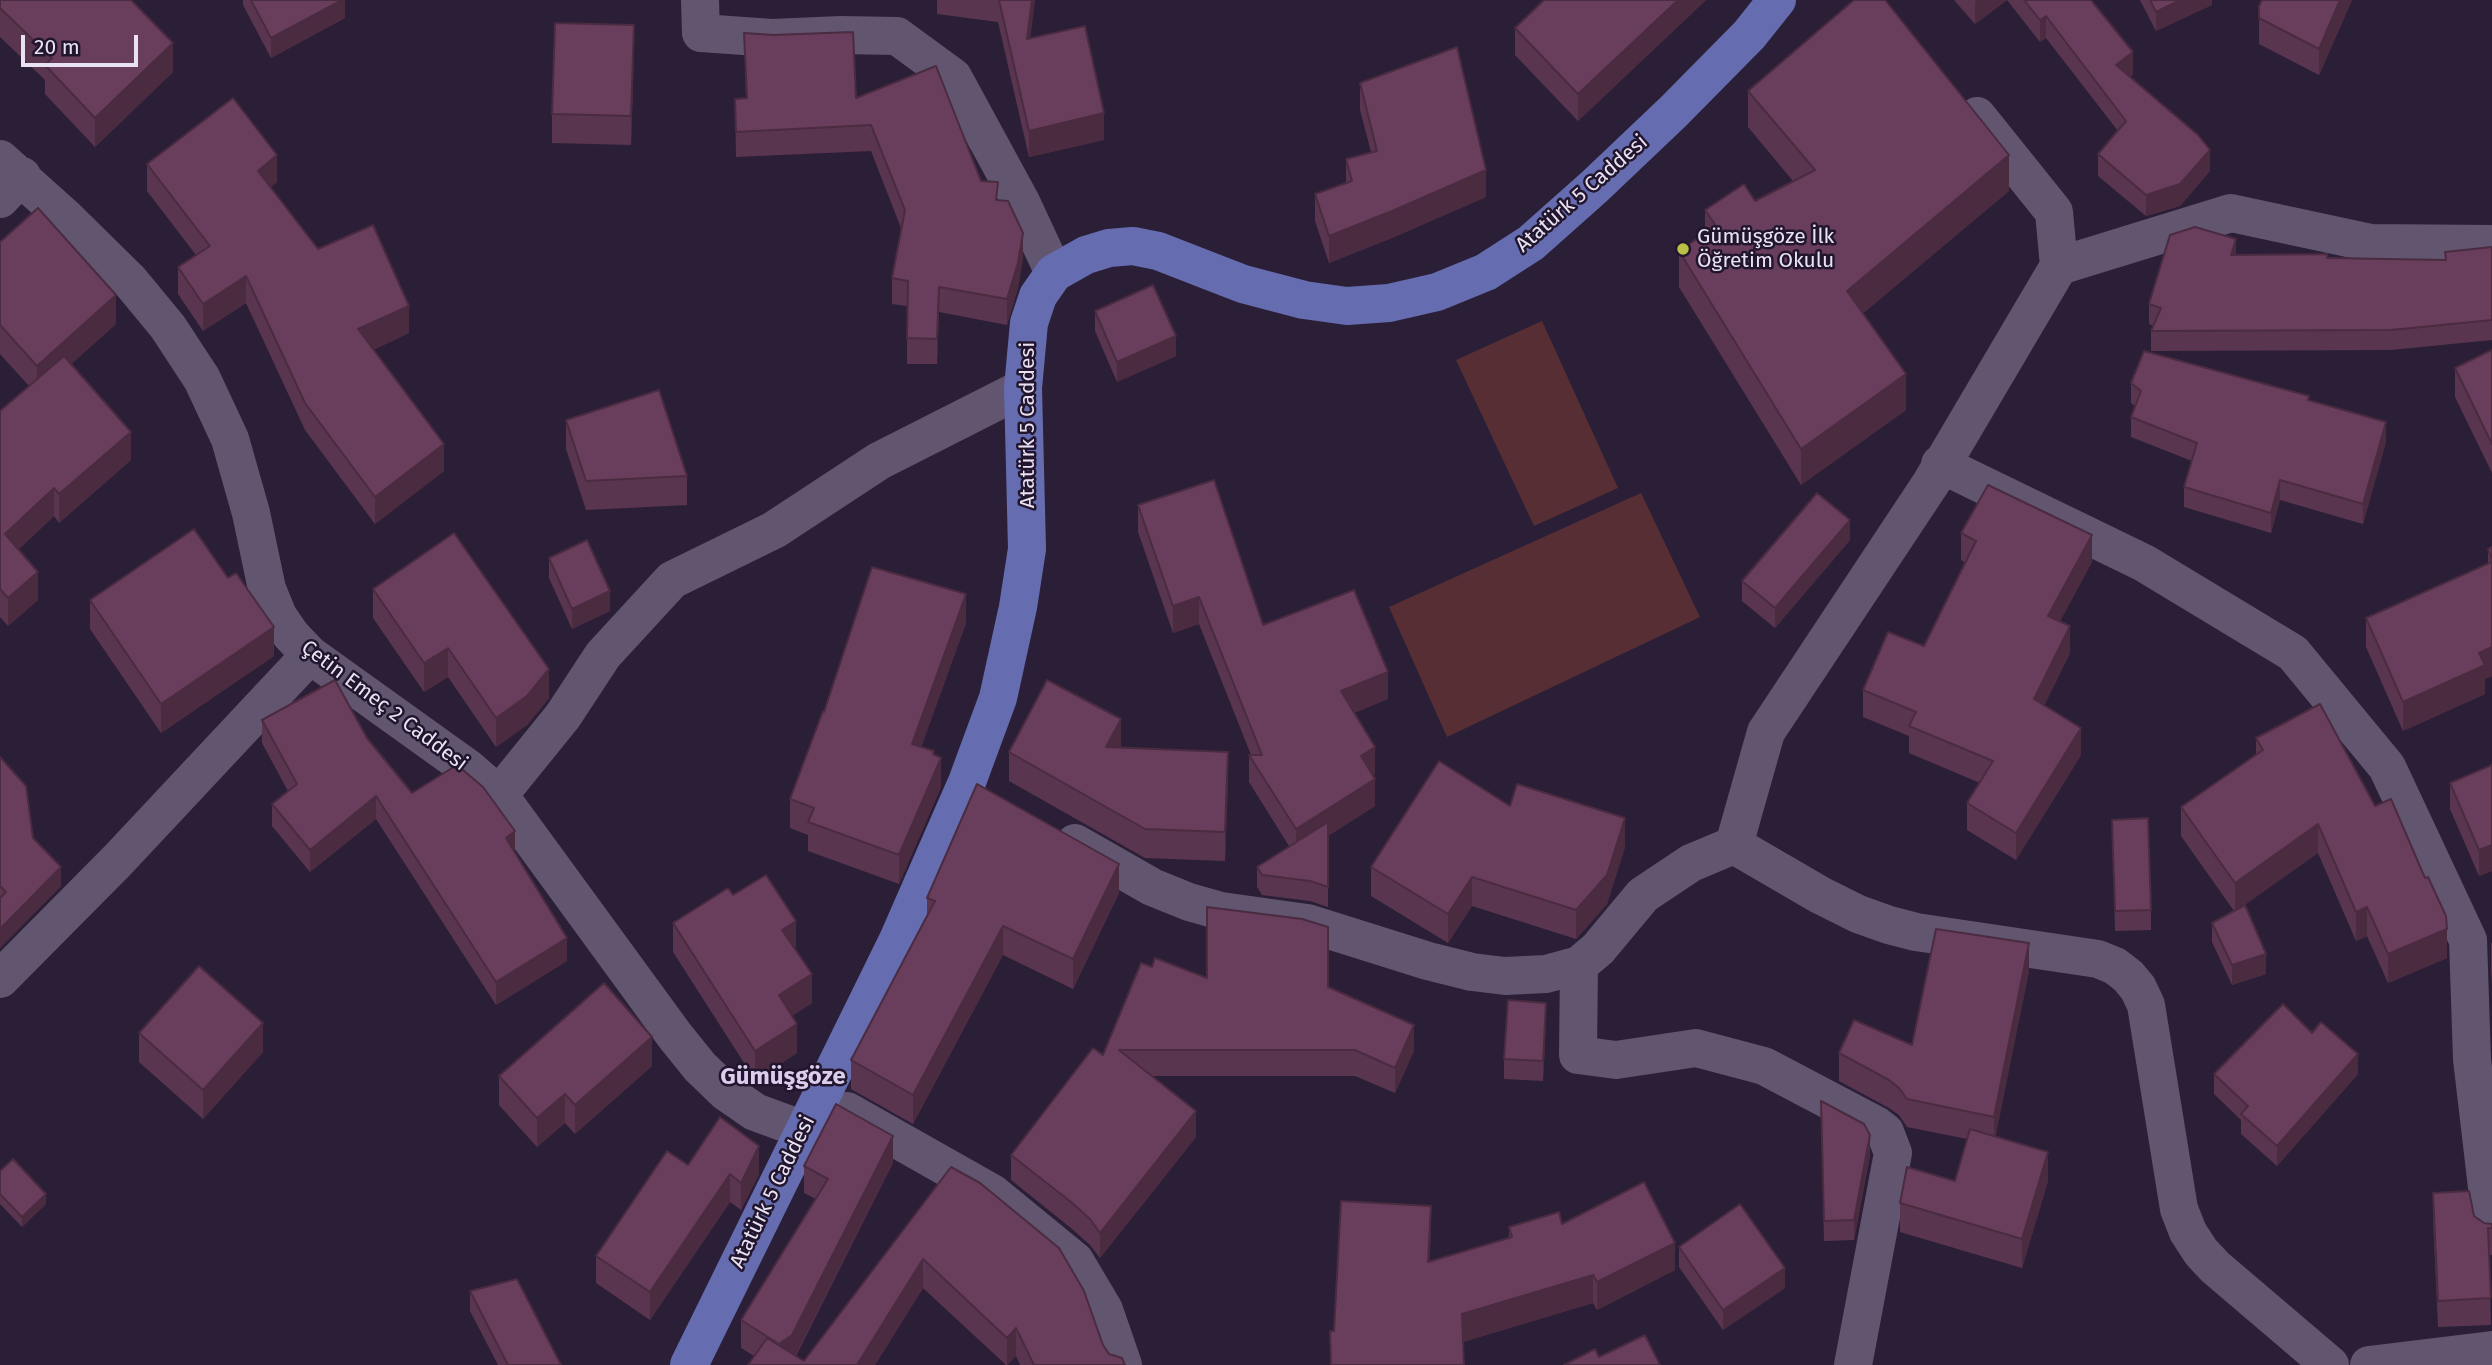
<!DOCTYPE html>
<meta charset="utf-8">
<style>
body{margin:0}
#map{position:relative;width:2492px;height:1365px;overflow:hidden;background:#2b1f37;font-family:"Fira Sans",sans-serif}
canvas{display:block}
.scale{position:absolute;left:21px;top:35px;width:117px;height:32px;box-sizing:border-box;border:4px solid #e9e2f2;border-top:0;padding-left:9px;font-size:21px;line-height:24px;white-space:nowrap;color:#e9e2f2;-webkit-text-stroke:5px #21162d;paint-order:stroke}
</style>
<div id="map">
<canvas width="2492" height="1365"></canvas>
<div class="scale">20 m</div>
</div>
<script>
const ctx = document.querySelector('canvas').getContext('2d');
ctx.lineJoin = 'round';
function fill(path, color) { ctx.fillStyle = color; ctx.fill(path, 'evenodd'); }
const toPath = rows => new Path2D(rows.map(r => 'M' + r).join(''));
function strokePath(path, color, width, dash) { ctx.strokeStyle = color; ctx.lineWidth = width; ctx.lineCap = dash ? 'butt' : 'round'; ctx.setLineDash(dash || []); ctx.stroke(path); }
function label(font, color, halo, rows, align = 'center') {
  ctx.font = font + ' "Fira Sans",sans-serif'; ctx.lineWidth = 5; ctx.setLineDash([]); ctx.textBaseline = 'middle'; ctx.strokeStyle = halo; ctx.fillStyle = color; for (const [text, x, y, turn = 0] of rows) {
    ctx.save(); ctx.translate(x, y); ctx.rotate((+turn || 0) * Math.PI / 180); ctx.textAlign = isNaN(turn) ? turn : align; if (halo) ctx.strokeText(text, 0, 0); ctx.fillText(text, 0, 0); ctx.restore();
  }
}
fill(toPath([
 [1542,321,1618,488,1534,526,1456,360],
 [1641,493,1700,617,1447,737,1389,607]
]), '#572e33');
strokePath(toPath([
 [700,0,701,33,772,38,841,35,897,36,953,77,1021,202,1054,273],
 [0,159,67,219,130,281,168,327,202,379,230,439,251,513,267,589,278,616,291,635,310,655,469,769,499,795,675,1036,700,1067,726,1092,755,1112,804,1130],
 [0,199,22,176],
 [2059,266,2231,213,2371,243,2492,244],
 [1940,464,2144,563,2293,653,2387,767,2468,940,2472,1059,2492,1230],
 [499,795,563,716,603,655,672,580,774,530,879,461,1023,388],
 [1075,843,1152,887,1189,902,1221,911,1307,923,1428,961,1472,972,1505,976,1546,974,1579,965,1598,949,1643,895,1691,863,1734,845,1766,732,1931,483,2059,266,2054,212,1977,116],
 [1734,845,1820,895,1858,914,1889,925,1916,932,2098,959,2115,966,2128,976,2138,988,2146,1005,2179,1209,2188,1232,2201,1252,2215,1267,2330,1365],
 [1579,965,1578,1055,1616,1060,1696,1048,1764,1066,1876,1125,1885,1132,1893,1153,1853,1365],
 [0,979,118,860,310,655],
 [847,1111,992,1193,1075,1261,1104,1310,1123,1365],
 [2369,1365,2492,1350]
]), '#615570', 38);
strokePath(toPath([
 [689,1365,897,942,967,782,998,698,1018,607,1027,549,1023,388,1029,323,1038,296,1054,273,1086,255,1109,248,1133,246,1158,251,1243,284,1304,300,1347,306,1389,303,1437,292,1486,272,1531,243,1594,187,1673,112,1749,35,1777,0]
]), '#656caf', 38);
fill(toPath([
 [0,0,173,72,95,147,45,94,45,80,0,37],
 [243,0,345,0,345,18,271,58,243,5],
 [937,0,1035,0,1030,38,1104,140,1029,157,998,22,937,14],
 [1706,0,1578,121,1515,55,1515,28],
 [1954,0,2091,0,2133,74,2130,77,2210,171,2180,206,2146,216,2098,176,2098,154,2118,131,2046,38,2040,42,2007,0,1975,24],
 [2140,0,2212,0,2212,5,2156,31],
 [2262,0,2352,0,2319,75,2259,44,2259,6],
 [744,33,856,98,981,181,998,201,1023,258,1018,288,1007,325,939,312,937,364,907,364,907,306,892,304,892,278,901,228,871,151,736,157,735,99,746,98],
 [634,54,631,145,552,143,552,114],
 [1360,83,1486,197,1392,238,1329,263,1315,221,1315,194,1346,183,1346,159,1371,152,1360,110],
 [1748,91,2009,191,1863,313,1906,410,1801,485,1679,287,1679,251,1705,233,1705,210,1755,201,1793,181,1748,127],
 [147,164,277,182,271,187,318,249,409,333,373,350,444,471,375,524,305,430,246,303,203,331,178,294,178,267,196,255,147,191],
 [0,242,116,324,71,364,131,460,59,523,54,516,18,550,38,600,8,626,0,617,0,411,29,386,0,354],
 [2492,247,2492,340,2391,350,2151,351,2151,331,2153,326,2149,324,2149,304,2236,255,2445,260,2445,252],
 [1095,311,1176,356,1117,382,1095,331],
 [2492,350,2492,473,2455,397,2455,368],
 [2131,383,2309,400,2386,442,2363,524,2280,500,2271,533,2184,507,2184,487,2192,461,2131,437,2131,417,2135,406,2131,403],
 [566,420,687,476,687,505,586,510,566,449],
 [1138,505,1263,625,1388,699,1354,713,1375,774,1373,775,1375,806,1328,836,1328,907,1310,901,1262,895,1257,887,1257,867,1289,846,1249,782,1249,755,1251,755,1199,624,1173,633,1138,532],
 [1961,533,2092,562,2060,621,2070,653,2044,706,2081,755,2016,860,1967,830,1967,803,1980,783,1909,753,1909,736,1863,717,1863,690,1924,646,1966,563,1961,560],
 [1850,540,1775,628,1742,601,1742,581],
 [2492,547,2492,676,2485,679,2485,694,2403,731,2366,647,2366,618,2488,564,2488,549],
 [549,558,610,611,572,629,549,578],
 [228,578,274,656,161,733,90,629,90,600],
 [373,589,549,698,527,725,496,747,448,677,424,692,373,618],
 [966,623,921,747,934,754,941,787,899,884,808,851,808,835,790,828,790,799,824,712],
 [262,720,367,738,412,793,515,854,567,961,496,1005,376,819,310,872,272,826,272,804,288,791,262,743],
 [2256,738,2447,958,2388,983,2367,936,2356,941,2318,853,2244,905,2266,974,2232,985,2212,942,2212,923,2234,911,2181,836,2181,807,2256,754],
 [1121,748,1228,781,1225,861,1145,858,1009,781,1009,752],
 [0,757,33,838,61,886,0,948],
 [2492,765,2492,871,2479,876,2450,809,2450,783],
 [1510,806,1625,847,1607,904,1576,939,1472,906,1448,943,1371,896,1371,867],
 [2112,820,2151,910,2151,930,2115,931],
 [1119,893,1073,989,1003,955,913,1124,851,1089,851,1060,927,915,927,898],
 [733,895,796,950,812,1003,792,1016,797,1053,755,1080,673,952,673,923],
 [2491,943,2492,943,2492,985,2491,970],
 [1152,967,1207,978,1328,987,1414,1051,1395,1093,1355,1076,1152,1076,1196,1137,1100,1258,1090,1245,1071,1228,1011,1180,1011,1155,1103,1055],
 [2029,971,1995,1137,2048,1181,2022,1268,1900,1232,1900,1203,1955,1181,1967,1139,1907,1127,1899,1115,1889,1108,1839,1081,1839,1053,1912,1045],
 [1546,1023,1543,1081,1504,1079,1504,1059],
 [139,1033,263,1052,203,1119,139,1062],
 [2312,1033,2358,1074,2277,1166,2241,1134,2241,1120,2214,1094,2214,1074],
 [652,1066,575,1134,565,1123,537,1147,499,1105,499,1076],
 [1821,1121,1870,1155,1854,1240,1824,1241],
 [893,1163,796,1356,804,1361,951,1167,1109,1354,1125,1365,1020,1365,1016,1356,1007,1365,1006,1365,923,1288,875,1365,748,1365,754,1356,741,1348,741,1320,816,1199,804,1193,804,1166],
 [688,1165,759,1174,741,1210,730,1202,650,1320,596,1283,596,1256],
 [0,1171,46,1204,22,1227,0,1204],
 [2433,1193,2474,1216,2484,1223,2492,1224,2492,1255,2489,1255,2491,1325,2438,1327,2433,1220],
 [1562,1224,1675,1270,1597,1310,1593,1303,1463,1342,1464,1365,1330,1365,1330,1331,1334,1331,1431,1233,1429,1262,1509,1238,1509,1227],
 [1679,1247,1785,1288,1723,1330,1679,1267],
 [470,1291,561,1365,498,1365,470,1311]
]), '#5a354f');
fill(toPath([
 [342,0,345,0,345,18,271,58,271,38],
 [1032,0,1035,0,1027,65,1027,39],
 [1678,0,1706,0,1578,121,1578,94],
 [1977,0,2007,0,1975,24,1975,2],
 [2180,0,2212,0,2212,5,2156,31,2156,12],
 [2340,0,2352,0,2319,75,2319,49],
 [2046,16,2046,38,2040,42,2040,20],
 [634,25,634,54,631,145,631,116],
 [173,43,173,72,95,147,95,118],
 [2133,52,2133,74,2116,87,2116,65],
 [1104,113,1104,140,1029,157,1029,131],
 [2210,150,2210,171,2180,206,2146,216,2146,195],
 [277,155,277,182,258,198,258,171],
 [2009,155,2009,191,1847,327,1847,291],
 [1486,170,1486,197,1392,238,1329,263,1329,236],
 [1023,233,1023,258,1018,288,1007,325,1007,299],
 [2236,239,2236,259,2231,255],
 [246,276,246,303,203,331,203,304],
 [939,287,939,312,937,364,937,339],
 [116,295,116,324,37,395,37,366],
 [409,306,409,333,358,357,358,329],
 [1176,336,1176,356,1117,382,1117,362],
 [1906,374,1906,410,1801,485,1801,449],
 [2386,422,2386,442,2363,524,2363,504],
 [131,432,131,460,59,523,59,494],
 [444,444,444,471,375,524,375,497],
 [2280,480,2280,500,2271,533,2271,513],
 [54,488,54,516,5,562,5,534],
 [1850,520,1850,540,1775,628,1775,608],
 [2092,535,2092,562,2048,643,2048,616],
 [38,572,38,600,8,626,8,598],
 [610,591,610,611,572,629,572,609],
 [966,594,966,623,912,773,912,744],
 [1199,597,1199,624,1173,633,1173,606],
 [2070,626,2070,653,2034,726,2034,699],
 [274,627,274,656,161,733,161,704],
 [2492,647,2492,676,2485,679,2485,694,2403,731,2403,702,2479,653],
 [448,648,448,677,424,692,424,663],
 [549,669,549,698,527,725,496,747,496,718],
 [1388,672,1388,699,1341,718,1341,691],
 [1121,719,1121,748,1106,747],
 [2081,728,2081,755,2016,860,2016,833],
 [1375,747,1375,774,1361,783,1361,756],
 [934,751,934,774,941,758,941,787,899,884,899,855],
 [1228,752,1228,781,1225,861,1225,832],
 [1375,779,1375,806,1296,856,1296,829],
 [376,796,376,819,310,872,310,850],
 [1625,818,1625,847,1607,904,1576,939,1576,910],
 [2318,824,2318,853,2235,912,2235,883],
 [515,831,515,854,506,838],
 [2492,845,2492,871,2479,876,2479,850],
 [1119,864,1119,893,1073,989,1073,959],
 [61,867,61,886,0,948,0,929],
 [1472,877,1472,906,1448,943,1448,914],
 [2367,907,2367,936,2356,941,2356,912],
 [796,921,796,950,782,959,782,930],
 [1003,926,1003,955,913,1124,913,1095],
 [2447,929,2447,958,2388,983,2388,954],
 [567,938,567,961,496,1005,496,982],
 [2029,943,2029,971,1994,1145,1994,1117],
 [2266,954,2266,974,2232,985,2232,965],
 [812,974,812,1003,779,1024,779,995],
 [1546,1003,1546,1023,1543,1081,1543,1061],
 [263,1023,263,1052,203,1119,203,1090],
 [797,1024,797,1053,755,1080,755,1051],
 [1414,1025,1414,1051,1395,1093,1395,1068],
 [652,1037,652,1066,575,1134,575,1105],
 [2358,1054,2358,1074,2277,1166,2277,1146],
 [565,1094,565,1123,537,1147,537,1118],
 [1196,1111,1196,1137,1100,1258,1100,1233],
 [1870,1135,1870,1155,1854,1240,1854,1220],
 [893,1136,893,1163,792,1362,779,1365,779,1344],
 [759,1146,759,1174,741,1210,741,1183],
 [2048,1152,2048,1181,2022,1268,2022,1239],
 [730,1174,730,1202,650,1320,650,1292],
 [46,1194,46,1204,22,1227,22,1217],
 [1431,1206,1431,1233,1428,1290,1428,1262],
 [1675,1243,1675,1270,1597,1310,1597,1282],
 [923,1259,923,1288,875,1365,857,1365],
 [1785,1268,1785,1288,1723,1330,1723,1310],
 [1593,1275,1593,1303,1462,1342,1462,1314],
 [1016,1328,1016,1356,1007,1365,1007,1338]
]), '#4a2b40');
const building = toPath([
 [0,0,131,0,173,43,95,118,45,65,52,58,0,8,0,0],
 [251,0,342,0,271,38,251,0],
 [999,0,1032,0,1027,39,1085,26,1104,113,1029,131,999,0],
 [1544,0,1678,0,1578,94,1515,28,1544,0],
 [1854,0,1885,0,2009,155,1847,291,1906,374,1801,449,1679,251,1716,226,1705,210,1744,184,1755,201,1815,170,1748,91,1854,0],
 [2024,0,2091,0,2133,52,2116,65,2198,135,2210,150,2180,184,2146,195,2098,154,2126,121,2046,16,2040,20,2024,0],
 [2150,0,2180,0,2156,12,2150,0],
 [2262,0,2340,0,2319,49,2259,18,2259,6,2262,0],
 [555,23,634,25,631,116,552,114,555,23],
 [853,32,856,98,936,66,981,181,998,182,996,200,1008,201,1023,233,1018,263,1007,299,939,287,937,339,907,338,908,281,892,278,905,210,871,125,736,132,735,99,747,98,744,33,773,35,853,32],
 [1457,47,1486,170,1392,211,1329,236,1315,194,1352,181,1346,159,1377,151,1360,83,1457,47],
 [233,98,277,155,258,171,318,249,373,225,409,306,358,329,444,444,375,497,305,403,246,276,203,304,178,267,210,246,147,164,233,98],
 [38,208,116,295,37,366,0,325,0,242,38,208],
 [2195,227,2236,239,2231,255,2327,254,2327,258,2446,260,2445,252,2492,247,2492,320,2391,330,2151,331,2161,308,2149,304,2170,235,2195,227],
 [1153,285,1176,336,1117,362,1095,311,1153,285],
 [2492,350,2492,444,2455,368,2492,350],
 [2144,351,2309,396,2308,400,2386,422,2363,504,2280,480,2271,513,2184,487,2197,443,2131,417,2141,391,2131,383,2144,351],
 [64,356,131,432,59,494,54,488,5,534,38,572,8,598,0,589,0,411,64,356],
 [659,390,687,476,586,481,566,420,659,390],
 [1214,480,1263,625,1354,590,1388,672,1341,691,1375,747,1361,756,1375,779,1296,829,1249,755,1262,755,1199,597,1173,606,1138,505,1214,480],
 [1988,485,2092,535,2048,616,2070,626,2034,699,2081,728,2016,833,1967,803,1993,761,1909,726,1916,712,1863,690,1888,632,1924,646,1976,541,1961,533,1988,485],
 [1817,493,1850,520,1775,608,1742,581,1817,493],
 [194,529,228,578,236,573,274,627,161,704,90,600,194,529],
 [454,533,549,669,527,696,496,718,448,648,424,663,373,589,454,533],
 [587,540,610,591,572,609,549,558,587,540],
 [2492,547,2492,560,2488,549,2492,547],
 [2492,562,2492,647,2479,653,2485,665,2403,702,2366,618,2492,562],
 [872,567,966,594,912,744,934,751,933,754,941,758,899,855,808,822,814,808,790,799,823,711,824,712,872,567],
 [335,680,367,738,412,793,457,765,483,787,515,831,506,838,567,938,496,982,376,796,310,850,272,804,297,784,262,720,335,680],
 [1047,680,1121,719,1106,747,1228,752,1225,832,1145,829,1009,752,1047,680],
 [2320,704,2375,806,2391,799,2425,878,2428,877,2446,916,2447,929,2388,954,2367,907,2356,912,2318,824,2235,883,2181,807,2263,750,2256,738,2320,704],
 [0,757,26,786,33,838,61,867,0,929,0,898,6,892,0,886,0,757],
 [1439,761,1510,806,1517,784,1625,818,1607,875,1576,910,1472,877,1448,914,1371,867,1439,761],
 [2492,765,2492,845,2479,850,2450,783,2492,765],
 [977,784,1119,864,1073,959,1003,926,913,1095,851,1060,935,901,927,898,977,784],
 [2148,818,2151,910,2115,911,2112,820,2148,818],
 [1328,822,1328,887,1310,881,1262,875,1257,867,1328,822],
 [766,875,796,921,782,930,812,974,779,995,797,1024,755,1051,673,923,728,888,733,895,766,875],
 [2245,905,2266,954,2232,965,2212,923,2245,905],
 [1207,907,1302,919,1328,927,1328,987,1414,1025,1395,1068,1355,1050,1119,1050,1196,1111,1100,1233,1090,1219,1071,1202,1011,1155,1093,1048,1103,1055,1141,963,1152,967,1155,958,1207,978,1207,907],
 [1936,929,2029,943,1994,1117,1907,1099,1899,1088,1889,1080,1839,1053,1854,1020,1912,1045,1936,929],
 [199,966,263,1023,203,1090,139,1033,199,966],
 [604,983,652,1037,575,1105,565,1094,537,1118,499,1076,604,983],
 [1508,1000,1546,1003,1543,1061,1504,1059,1508,1000],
 [2283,1004,2312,1033,2321,1022,2358,1054,2277,1146,2241,1114,2248,1106,2214,1074,2283,1004],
 [1821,1101,1864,1124,1870,1135,1854,1220,1824,1221,1821,1101],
 [836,1104,893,1136,792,1335,779,1344,741,1320,828,1179,804,1166,836,1104],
 [720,1117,759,1146,741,1183,730,1174,650,1292,596,1256,667,1151,688,1165,720,1117],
 [1970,1129,2048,1152,2022,1239,1900,1203,1907,1167,1955,1181,1970,1129],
 [13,1159,46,1194,22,1217,0,1194,0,1171,13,1159],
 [951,1167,980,1183,1059,1248,1084,1291,1103,1345,1109,1354,1122,1358,1125,1365,1034,1365,1016,1328,1007,1338,923,1259,857,1365,748,1365,767,1338,804,1361,951,1167],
 [1644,1182,1675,1243,1597,1282,1593,1275,1462,1314,1464,1365,1331,1365,1330,1331,1334,1331,1341,1201,1431,1206,1428,1262,1512,1237,1509,1227,1559,1212,1562,1224,1644,1182],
 [2469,1191,2474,1216,2484,1223,2492,1224,2492,1228,2488,1228,2491,1298,2438,1301,2433,1193,2469,1191],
 [1740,1204,1785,1268,1723,1310,1679,1247,1740,1204],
 [517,1279,561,1365,508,1365,470,1291,517,1279],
 [1645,1335,1660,1365,1564,1365,1595,1349,1599,1357,1645,1335]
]);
fill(building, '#693e5c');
strokePath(building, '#4a2b40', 2);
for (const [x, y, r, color] of [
 [1683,249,7,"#bac045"]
]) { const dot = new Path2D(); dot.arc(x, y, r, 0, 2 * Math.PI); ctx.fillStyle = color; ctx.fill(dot); strokePath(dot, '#21162d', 2.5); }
label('21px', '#e9e2f2', '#21162d', [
 ["Atatürk 5 Caddesi",1582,194,-41],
 ["Atatürk 5 Caddesi",1028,425,-90],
 ["Çetin Emeç 2 Caddesi",384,706,37],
 ["Atatürk 5 Caddesi",773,1192,-64]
]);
label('21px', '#e9e2f2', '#21162d', [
 ["Gümüşgöze İlk",1697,237],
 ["Öğretim Okulu",1697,261]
], 'left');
label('bold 24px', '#dbcded', '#21162d', [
 ["Gümüşgöze",783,1077]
]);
</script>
